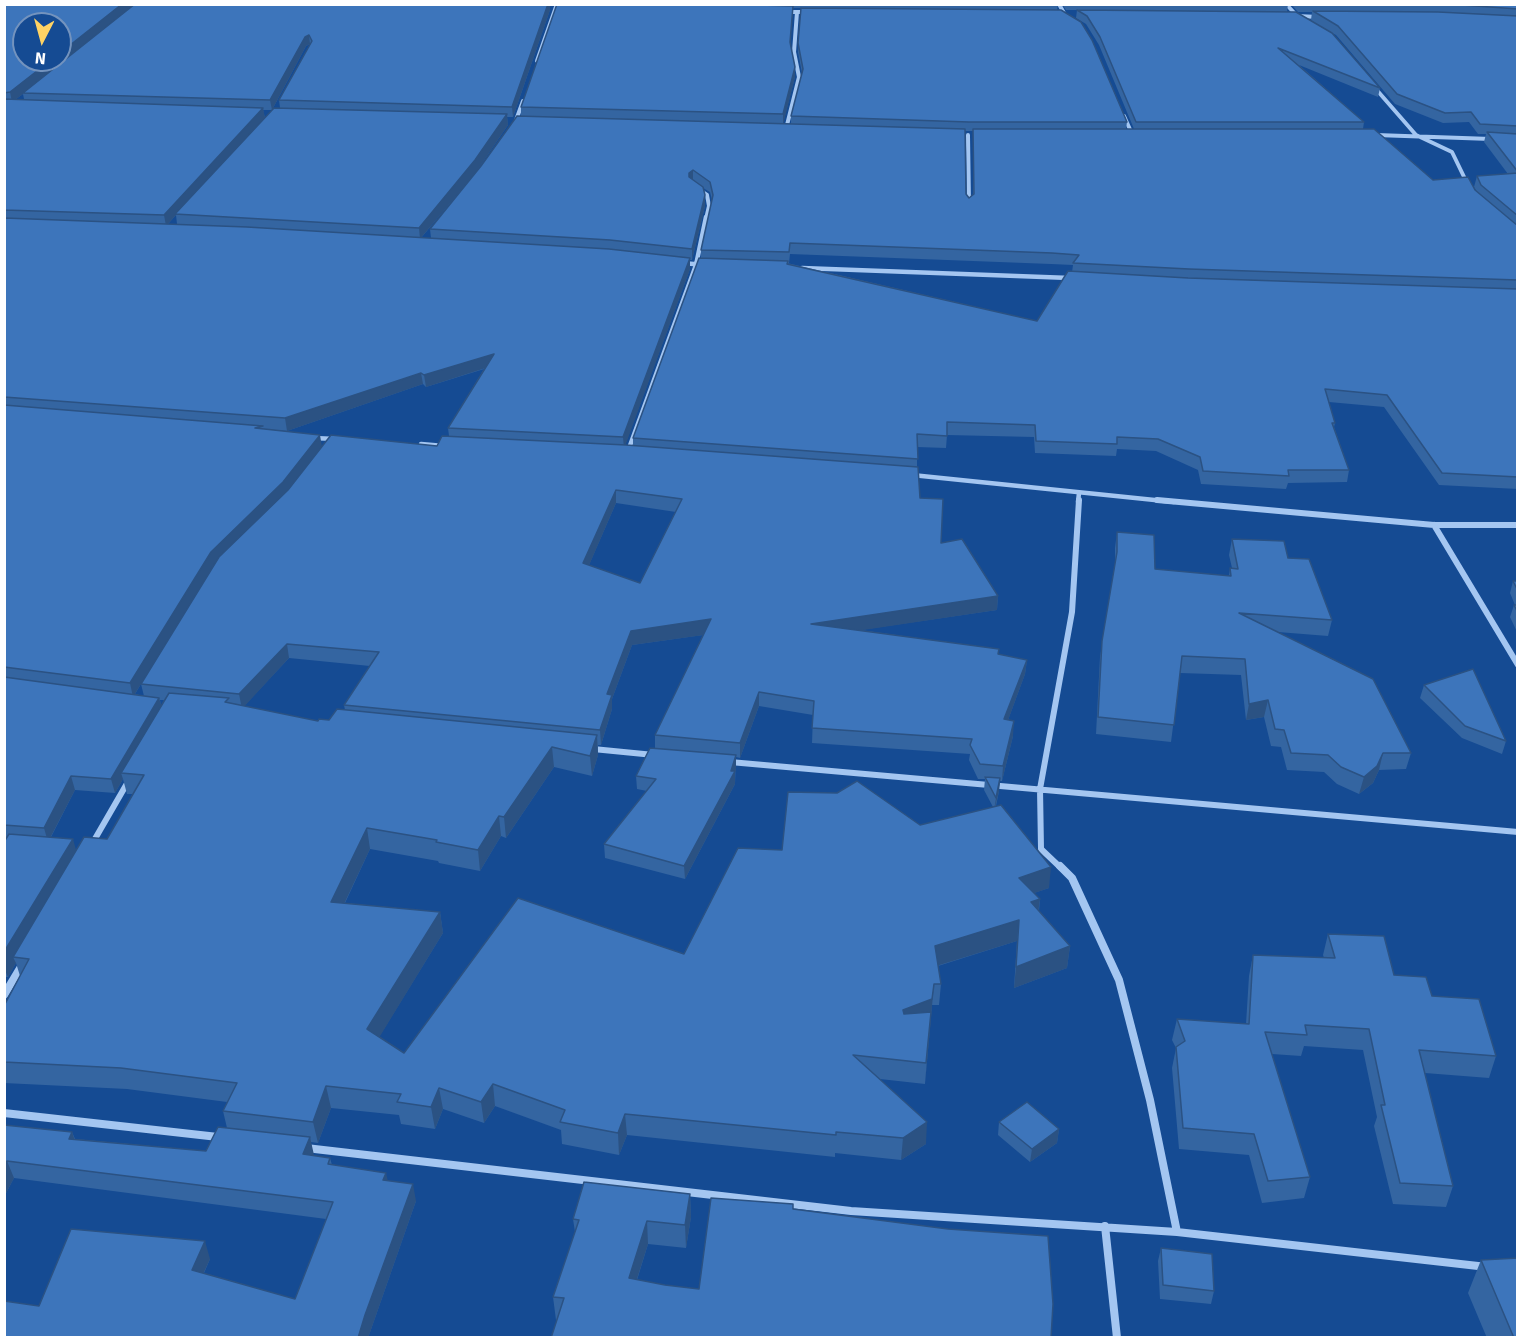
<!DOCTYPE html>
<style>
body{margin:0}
#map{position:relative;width:1522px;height:1342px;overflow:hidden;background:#154b93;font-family:Signika,sans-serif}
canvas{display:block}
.frame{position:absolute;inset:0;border:6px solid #fff;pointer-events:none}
.north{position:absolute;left:12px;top:12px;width:60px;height:60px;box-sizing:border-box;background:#154b93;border:2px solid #7393be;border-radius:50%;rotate:186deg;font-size:16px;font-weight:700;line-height:24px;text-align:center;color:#fff}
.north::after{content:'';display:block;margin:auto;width:21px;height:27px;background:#ffd364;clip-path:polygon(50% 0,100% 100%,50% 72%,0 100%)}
</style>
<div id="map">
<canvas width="1522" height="1342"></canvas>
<div class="frame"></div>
<div class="north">N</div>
</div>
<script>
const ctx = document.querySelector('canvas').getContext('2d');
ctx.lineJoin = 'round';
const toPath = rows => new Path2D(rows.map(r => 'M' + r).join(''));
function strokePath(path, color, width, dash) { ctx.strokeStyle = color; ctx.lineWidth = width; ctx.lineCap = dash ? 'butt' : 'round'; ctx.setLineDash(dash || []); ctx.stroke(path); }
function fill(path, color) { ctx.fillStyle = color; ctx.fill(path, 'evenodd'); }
strokePath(toPath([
 [1059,4,1066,17],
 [1286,4,1298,17],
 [786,12,809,12],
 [1296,16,1319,17],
 [537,61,557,4],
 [1375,88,1416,135,1452,152,1467,183],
 [1124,116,1132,134],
 [515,123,523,101],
 [786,129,799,77,794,52,797,12],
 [968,135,969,204],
 [1376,135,1491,139],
 [698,189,707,195,709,206,706,219]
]), '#a4c6f1', 4);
strokePath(toPath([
 [682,263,705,265],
 [802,268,1070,278],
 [313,438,336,439],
 [421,444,444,446],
 [628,451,696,265,706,217],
 [912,475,1174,502],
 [1078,502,1079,493]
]), '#a4c6f1', 4.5);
strokePath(toPath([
 [1157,500,1434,525,1518,525],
 [1434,525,1518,665],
 [593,749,654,755],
 [730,762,1518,832],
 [92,844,129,780],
 [1061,868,1041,849,1040,789,1072,612,1079,500]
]), '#a4c6f1', 6);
strokePath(toPath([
 [1060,866,1072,878,1119,980,1150,1100,1177,1232],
 [4,995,22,965],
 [4,1113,218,1137],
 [306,1148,851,1211,1177,1232,1487,1267],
 [1105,1226,1117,1338]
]), '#a4c6f1', 8);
fill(toPath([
 [4,4,550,10,513,117,507,117,508,125,476,172,421,238,431,238,430,229,521,116,521,107,557,4,1058,4,1057,10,1127,122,1126,129,1134,129,1099,45,1086,24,1076,18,1077,10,1066,10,1062,4,1288,4,1287,12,1311,20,1312,12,1298,12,1291,4,1518,4,1518,489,1439,485,1384,407,1329,402,1335,423,1334,427,1349,470,1347,482,1288,483,1286,489,1201,484,1198,470,1156,451,1117,449,1116,456,1035,453,1034,437,947,435,946,448,917,447,917,467,920,498,941,543,998,596,997,610,860,630,999,649,999,654,1027,660,1025,674,1008,720,1013,736,1002,781,1000,781,999,791,996,806,1049,888,1034,893,1040,899,1039,911,1070,946,1067,968,1014,988,1017,941,938,966,941,984,939,1005,932,1005,925,1084,880,1079,926,1144,901,1160,835,1153,835,1157,627,1135,619,1155,562,1144,561,1130,495,1106,484,1123,443,1109,435,1129,401,1124,399,1115,331,1108,318,1143,311,1142,313,1156,330,1158,332,1165,388,1181,416,1201,368,1338,4,1338,39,1306,210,1259,204,1273,295,1299,326,1219,14,1178,4,1197,4,1125,72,1132,75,1139,206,1151,227,1128,223,1111,227,1102,127,1089,4,1083,4,1006,20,976,16,963,8,977,4,977,4,842,6,839,4,839],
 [793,8,801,8,798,52,802,73,791,116,791,124,783,123,795,77,790,44],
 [1332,33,1336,35,1395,104,1443,123,1469,122,1478,134,1486,134,1484,142,1508,174,1477,176,1474,187,1477,192,1475,190,1433,180,1363,129,1364,122,1299,65,1378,97,1380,88],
 [310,44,279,100,280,108,265,118,263,110,272,110,306,46],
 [23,94,24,99,16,99],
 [965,131,973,131,973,195,969,198,966,194],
 [703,188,710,192,712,200,701,250,701,259,633,438,633,446,625,445,690,269,690,260,692,260,705,206],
 [176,215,177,224,168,224],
 [790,254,1051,264,1073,265,1072,272,1037,321,787,263,789,263],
 [484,369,448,428,449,436,437,446,322,446,264,429,287,431,423,384,426,387],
 [616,503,676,512,640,583,589,565],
 [216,563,155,661,214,565],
 [703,635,655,735,655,748,636,776,637,789,647,791,604,844,605,858,685,879,735,784,736,757,740,758,759,706,813,715,812,743,970,754,969,760,978,779,985,779,984,790,993,807,920,825,782,850,684,954,404,1053,379,1037,443,933,440,912,345,903,370,849,438,861,439,863,480,871,501,836,506,838,554,767,592,776,598,755,598,745,601,745,612,709,612,699,632,645],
 [289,658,370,666,344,705,345,710,329,720,318,721,244,706],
 [141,684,144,696,135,694],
 [160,700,164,700,161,706],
 [123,779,127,794,133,794,107,839,76,850,51,837,75,790,115,793],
 [1117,532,1155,569,1229,576,1230,568,1232,568,1229,555,1232,539,1288,558,1332,620,1328,636,1278,632,1411,753,1406,769,1379,770,1373,783,1359,794,1337,784,1324,772,1287,770,1281,747,1271,746,1264,717,1246,720,1241,675,1180,673,1171,742,1096,734,1100,657,1115,566,1115,548],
 [1513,581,1518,581,1518,634,1510,617,1514,605,1515,605,1510,593],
 [1424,685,1506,741,1502,754,1462,738,1420,698],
 [1328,934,1394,975,1432,996,1496,1056,1489,1078,1425,1073,1453,1186,1446,1207,1393,1204,1374,1126,1377,1117,1363,1050,1304,1046,1301,1056,1272,1054,1310,1177,1304,1198,1262,1203,1249,1155,1179,1149,1172,1068,1176,1048,1172,1040,1177,1019,1246,1024,1249,976,1253,955,1324,958,1323,955],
 [999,1122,1059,1129,1057,1143,1030,1162,998,1135],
 [690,1194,691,1217,686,1248,648,1244,637,1280,665,1285,699,1289,793,1209,948,1229,1048,1236,556,1320,553,1297,575,1232,573,1219],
 [1161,1248,1214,1291,1211,1304,1160,1299,1158,1261],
 [1481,1260,1518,1338,1487,1338,1468,1293]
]), '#3465a1');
fill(toPath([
 [122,4,135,4,23,93,23,94,12,102,10,92,51,60,60,60,60,53],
 [548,4,550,4,550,10,513,117,512,107],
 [309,35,310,44,306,46,272,110,270,100,305,37],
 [795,67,795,77,783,125,783,114],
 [263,108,265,118,166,226,164,215],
 [507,114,508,125,476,172,420,239,419,228],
 [693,170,693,181,689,183,689,173],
 [705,195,705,206,692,260,692,249],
 [690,258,690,269,624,449,623,437],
 [494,354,495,365,426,387,424,375],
 [421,373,423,384,287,431,285,418],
 [320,435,322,447,286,495,214,565,133,697,130,683,211,552],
 [616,490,616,503,584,577,583,563],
 [998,596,997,610,810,638,811,624],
 [711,619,711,634,632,645,612,699,612,709,601,745,600,730,607,694,631,631],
 [287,644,289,658,242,709,239,694],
 [1027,660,1025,674,1003,734,1004,719],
 [759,692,759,706,740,758,740,743],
 [159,698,163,711,121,773,123,779,115,793,111,779],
 [1268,700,1264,717,1246,720,1249,704],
 [1014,721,1013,736,1002,781,1003,766],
 [597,735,598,755,592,776,590,756],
 [552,747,554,767,506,838,504,817],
 [1383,753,1379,770,1373,783,1359,794,1364,777],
 [736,755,736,768,735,773,735,784,685,879,684,866,731,771],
 [71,776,75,790,48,842,44,828],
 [1000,778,999,791,994,811,996,798],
 [499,816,501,836,480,871,478,850],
 [367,828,370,849,335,923,331,902],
 [73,839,78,857,13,957,16,963,8,977,4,968,4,952],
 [1051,867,1049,888,1017,899,1019,878],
 [1040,899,1037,920,1031,902],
 [440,912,443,933,371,1051,367,1029],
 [1019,920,1017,941,933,967,935,946],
 [1070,946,1067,968,1014,988,1016,967],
 [934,984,925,1084,930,1020,901,1031,903,1010],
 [493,1084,495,1106,484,1123,481,1102],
 [326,1086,331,1108,318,1143,313,1122],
 [439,1088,443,1109,435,1129,431,1107],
 [625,1114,627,1135,619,1155,618,1133],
 [927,1122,926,1144,901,1160,903,1138],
 [1059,1129,1057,1143,1030,1162,1032,1149],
 [72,1132,78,1150,69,1139],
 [310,1137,314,1155,307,1172,303,1154],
 [7,1161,14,1178,4,1197,4,1166],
 [386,1173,390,1190,383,1180],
 [413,1184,416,1201,368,1338,358,1338,365,1315],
 [690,1194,691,1217,686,1248,685,1225],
 [647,1221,648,1244,630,1301,629,1278],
 [205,1241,210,1259,197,1287,192,1270]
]), '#2b5283');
const building = toPath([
 [4,4,122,4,60,53,60,24,24,24,24,60,51,60,10,92,4,93,4,4],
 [135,4,548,4,512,107,279,100,312,41,309,35,305,37,270,100,23,93,135,4],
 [557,4,725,4,793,6,790,42,795,67,783,114,521,107,557,4],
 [1448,4,1518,4,1518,9,1448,4],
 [801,8,1061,10,1081,22,1092,40,1127,122,969,122,791,116,803,69,798,43,801,8],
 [1077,10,1296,12,1332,33,1380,88,1278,48,1364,122,1136,122,1100,37,1087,16,1077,10],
 [1313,11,1438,12,1518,16,1518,126,1480,124,1471,112,1445,113,1397,94,1338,26,1313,11],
 [4,99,263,108,164,215,4,210,4,99],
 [274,108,507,114,475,160,419,228,175,214,274,108],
 [517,116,965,129,966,194,969,198,974,194,973,129,1374,129,1433,180,1468,177,1475,190,1518,226,1518,280,1189,269,1073,263,1079,255,1052,253,790,243,789,252,701,250,713,195,710,182,693,170,689,173,689,177,703,187,705,195,692,249,610,240,430,229,481,166,517,116],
 [1487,132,1518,134,1518,172,1487,132],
 [1518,173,1518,216,1481,185,1477,176,1518,173],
 [4,218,247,227,609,249,690,258,623,437,448,428,494,354,424,375,421,373,285,418,4,397,4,218],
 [699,258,788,261,787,264,1037,321,1068,271,1188,278,1518,289,1518,477,1442,473,1387,395,1325,389,1335,423,1332,423,1349,470,1288,470,1289,476,1203,471,1200,457,1158,439,1117,437,1117,444,1036,441,1035,425,947,422,947,436,917,434,918,459,633,438,699,258],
 [4,405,263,426,255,428,320,435,283,482,211,552,130,683,4,667,4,405],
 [331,435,437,446,442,436,626,445,918,467,920,498,943,499,941,543,962,539,998,596,811,624,999,649,998,654,1027,660,1004,719,1014,721,1003,766,980,764,970,745,972,739,812,728,814,701,759,692,740,743,655,735,711,619,631,631,607,694,612,695,600,730,344,705,379,652,287,644,239,694,141,684,219,557,288,490,331,435],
 [616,490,682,499,640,583,583,563,616,490],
 [1117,532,1154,535,1155,569,1231,576,1230,568,1238,569,1232,539,1284,541,1288,558,1309,559,1332,620,1239,613,1373,679,1411,753,1383,753,1377,766,1364,777,1341,767,1328,755,1291,753,1284,730,1275,729,1268,700,1249,704,1245,659,1182,656,1174,725,1098,717,1102,641,1117,552,1117,532],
 [1513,581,1518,581,1518,591,1513,581],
 [1514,605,1518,605,1518,613,1514,605],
 [1473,669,1506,741,1465,726,1424,685,1473,669],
 [4,677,159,698,111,779,71,776,44,828,4,825,4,677],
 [169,693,229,698,225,702,318,721,319,719,329,720,337,709,597,735,590,756,552,747,504,817,499,816,478,850,436,842,437,840,367,828,331,902,440,912,367,1029,404,1053,518,898,684,954,738,848,782,850,788,792,837,793,857,781,920,825,1001,805,1051,867,1019,878,1040,899,1031,902,1070,946,1016,967,1019,920,935,946,941,984,934,984,932,999,903,1010,904,1014,931,1012,926,1063,853,1055,927,1122,903,1138,836,1132,836,1135,625,1114,618,1133,560,1122,565,1110,493,1084,481,1102,439,1088,431,1107,397,1102,401,1094,326,1086,313,1122,223,1111,237,1083,121,1068,4,1062,4,1006,29,959,13,957,84,837,107,839,144,775,121,773,169,693],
 [650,748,736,755,731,771,735,771,684,866,604,844,656,779,636,776,650,748],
 [985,777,1000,778,996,798,985,777],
 [9,834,73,839,4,952,4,842,9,834],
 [1328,934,1384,936,1394,975,1426,977,1432,996,1479,999,1496,1056,1419,1050,1453,1186,1400,1183,1381,1105,1385,1105,1369,1029,1305,1025,1307,1035,1265,1032,1310,1177,1268,1181,1254,1134,1183,1128,1176,1047,1185,1041,1177,1019,1249,1024,1253,955,1335,958,1328,934],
 [1027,1102,1059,1129,1032,1149,999,1122,1027,1102],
 [4,1125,72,1132,69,1139,206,1151,218,1127,310,1137,303,1154,330,1158,328,1164,386,1173,383,1180,413,1184,365,1315,358,1338,4,1338,4,1301,39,1306,71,1229,205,1241,192,1270,295,1299,333,1202,7,1161,4,1166,4,1125],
 [584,1182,690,1194,685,1225,647,1221,629,1278,665,1285,699,1289,711,1198,793,1204,793,1209,948,1229,1048,1236,1053,1304,1051,1338,551,1338,564,1298,553,1297,579,1220,573,1219,584,1182],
 [1161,1248,1212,1254,1214,1291,1163,1285,1161,1248],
 [1518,1258,1518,1338,1514,1338,1481,1260,1518,1258]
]);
fill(building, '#3d75bb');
strokePath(building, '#2b5283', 1.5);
</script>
